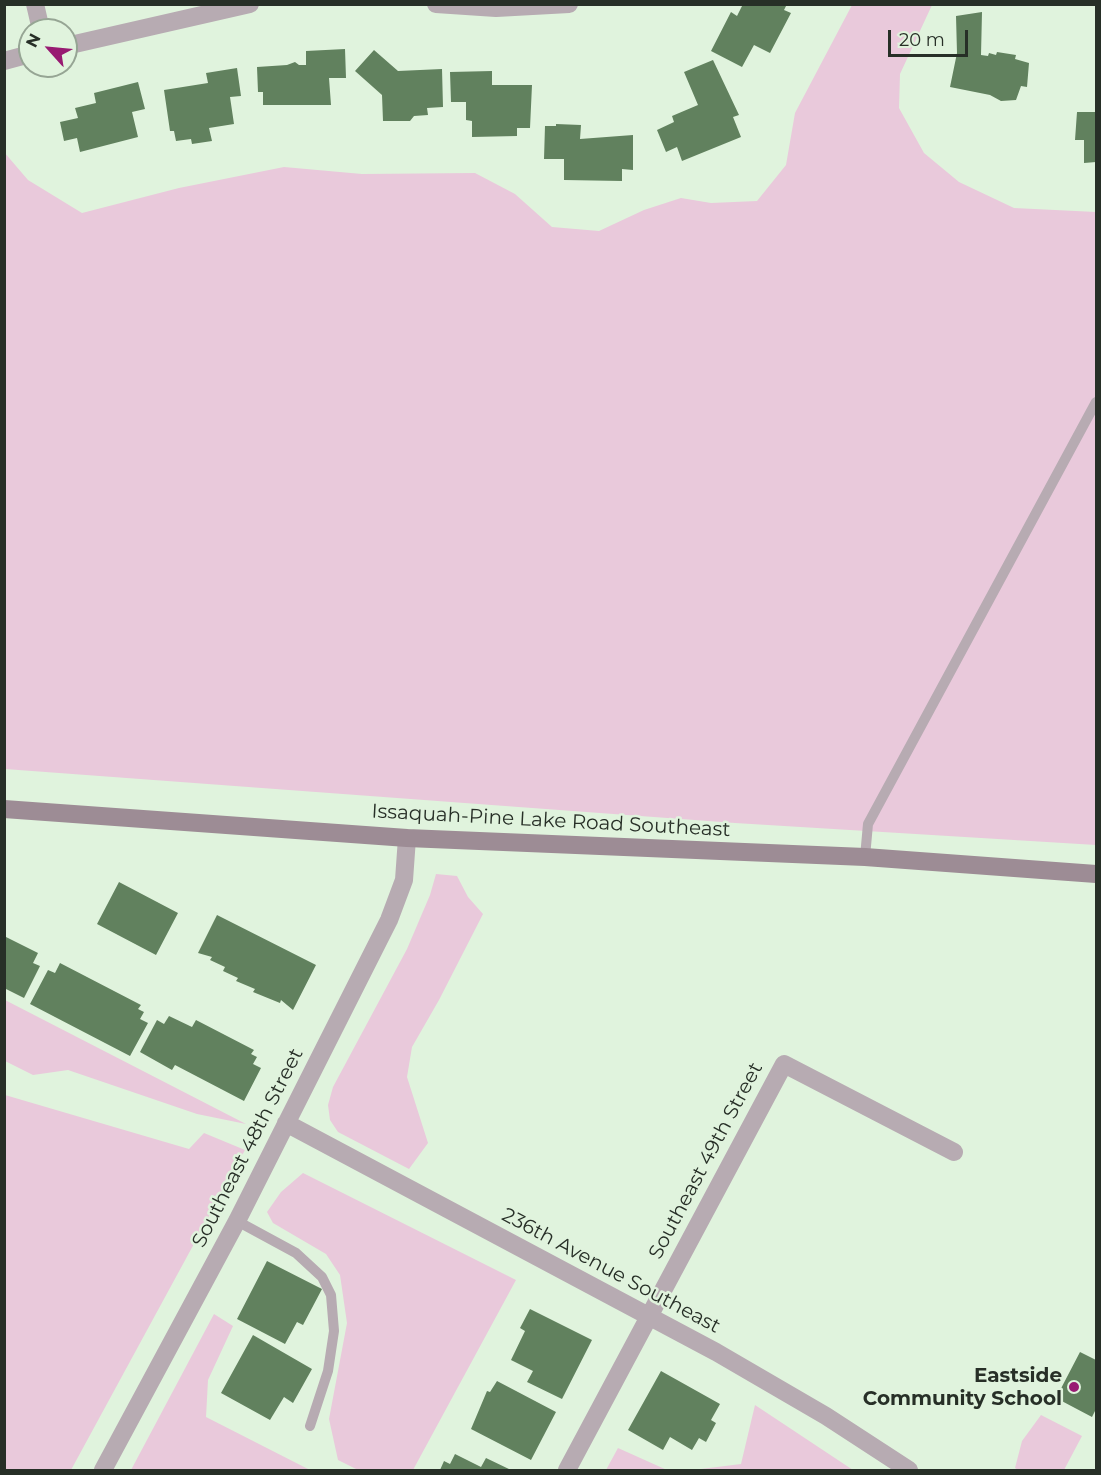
<!DOCTYPE html>
<style>
body{margin:0}
#map{position:relative;width:1101px;height:1475px;overflow:hidden;background:#e0f3dd;font-family:Montserrat,sans-serif}
canvas{display:block}
.frame{position:absolute;inset:0;border:6px solid #272f27;pointer-events:none}
.north{position:absolute;left:18px;top:18px;width:60px;height:60px;box-sizing:border-box;background:#e0f3dd;border:2px solid #96a594;border-radius:50%;rotate:297deg;font-size:16px;font-weight:700;line-height:24px;text-align:center;color:#272f27}
.north::after{content:'';display:block;margin:auto;width:21px;height:27px;background:#981a72;clip-path:polygon(50% 0,100% 100%,50% 72%,0 100%)}
.scale{position:absolute;left:888px;top:30px;width:80px;height:27px;box-sizing:border-box;border:3px solid #272f27;border-top:0;padding-left:8px;font-size:18px;line-height:21px;white-space:nowrap;color:#272f27;-webkit-text-stroke:4px #e0f3dd;paint-order:stroke}
</style>
<div id="map">
<canvas width="1101" height="1475"></canvas>
<div class="frame"></div>
<div class="north">N</div>
<div class="scale">20 m</div>
</div>
<script>
const ctx = document.querySelector('canvas').getContext('2d');
ctx.lineJoin = 'round';
function fill(path, color) { ctx.fillStyle = color; ctx.fill(path, 'evenodd'); }
const toPath = rows => new Path2D(rows.map(r => 'M' + r).join(''));
function strokePath(path, color, width, dash) { ctx.strokeStyle = color; ctx.lineWidth = width; ctx.lineCap = dash ? 'butt' : 'round'; ctx.setLineDash(dash || []); ctx.stroke(path); }
function label(font, color, halo, rows, align = 'center') {
  ctx.font = font + ' Montserrat,sans-serif'; ctx.lineWidth = 5; ctx.setLineDash([]); ctx.textBaseline = 'middle'; ctx.strokeStyle = halo; ctx.fillStyle = color; for (const [text, x, y, turn = 0] of rows) {
    ctx.save(); ctx.translate(x, y); ctx.rotate((+turn || 0) * Math.PI / 180); ctx.textAlign = isNaN(turn) ? turn : align; if (halo) ctx.strokeText(text, 0, 0); ctx.fillText(text, 0, 0); ctx.restore();
  }
}
fill(toPath([
 [852,5,932,5,900,74,899,108,924,153,959,182,1014,208,1096,212,1096,845,735,823,5,769,4,152,28,180,82,213,179,188,284,167,362,174,475,173,515,194,552,227,599,231,644,210,681,198,711,203,757,201,786,165,795,113],
 [436,874,457,876,468,897,483,914,439,1000,412,1047,407,1077,428,1143,409,1169,338,1132,330,1120,328,1105,333,1087,407,949,430,895],
 [5,1000,246,1124,197,1114,68,1070,33,1075,5,1061],
 [5,1095,189,1149,204,1133,245,1150,71,1470,5,1470],
 [303,1173,516,1280,413,1470,358,1470,338,1460,329,1419,347,1323,340,1275,326,1254,273,1223,267,1212,281,1192],
 [214,1314,233,1326,208,1380,206,1417,310,1470,131,1470],
 [755,1405,853,1470,693,1470,741,1464],
 [1041,1415,1082,1436,1064,1470,1018,1470,1015,1468,1022,1441],
 [618,1448,667,1470,606,1470]
]), '#e9c9db');
fill(toPath([
 [743,4,787,4,784,10,791,13,770,53,754,45,742,67,711,51,731,12,737,16],
 [982,12,981,55,988,56,989,53,996,55,997,52,1016,55,1015,59,1029,63,1027,87,1021,86,1016,100,1001,101,990,95,950,87,957,53,956,16],
 [345,49,346,78,329,78,331,105,263,105,263,92,258,92,257,67,287,65,295,62,299,65,306,65,306,51],
 [374,50,398,71,442,69,443,107,427,108,428,115,414,116,410,121,383,121,382,95,355,71],
 [713,60,739,115,733,117,741,137,682,161,677,147,666,152,657,130,674,122,672,116,698,105,684,72],
 [237,68,241,96,230,97,234,124,209,128,212,141,192,144,191,139,176,141,174,131,170,131,164,90,208,83,206,73],
 [492,71,492,85,532,85,530,128,517,128,517,136,472,137,472,121,466,120,466,102,451,102,450,72],
 [138,82,145,109,132,112,138,137,80,152,77,138,64,141,60,122,78,118,75,108,96,103,94,93],
 [1077,112,1096,112,1096,162,1084,163,1084,140,1075,140],
 [556,124,581,125,580,139,633,135,633,170,622,169,622,181,564,180,564,159,544,159,545,126,556,126],
 [119,882,178,913,156,955,97,924],
 [217,915,316,965,293,1010,281,1000,280,1003,253,992,255,989,236,981,238,978,223,971,225,967,210,960,212,957,198,953],
 [4,936,38,953,33,963,40,966,24,998,4,988],
 [60,963,141,1005,138,1009,144,1012,140,1019,148,1023,130,1056,30,1004,48,970,55,973],
 [169,1016,192,1027,196,1020,254,1050,251,1054,257,1057,253,1064,261,1068,244,1101,175,1065,172,1070,140,1052,157,1020,164,1024],
 [267,1261,322,1289,303,1325,297,1322,285,1344,237,1319],
 [530,1309,592,1340,562,1399,527,1382,533,1371,511,1360,525,1331,520,1328],
 [253,1335,312,1369,293,1403,284,1397,270,1420,221,1393],
 [1080,1352,1096,1360,1096,1409,1092,1417,1056,1398],
 [661,1371,720,1404,711,1420,716,1423,706,1442,699,1438,692,1450,670,1437,663,1450,628,1430],
 [497,1381,556,1412,531,1460,471,1429,487,1391,490,1392],
 [455,1454,481,1467,486,1458,511,1470,440,1470,444,1461,450,1464]
]), '#61815e');
strokePath(toPath([
 [865,857,868,824,1096,402],
 [237,1221,296,1253,322,1277,331,1295,334,1331,328,1371,310,1426]
]), '#b7abb2', 10);
strokePath(toPath([
 [35,4,41,30],
 [436,4,496,8,569,4],
 [66,46,250,4],
 [4,61,30,54],
 [286,1123,716,1352,826,1416,909,1470],
 [103,1470,237,1221,389,920,404,880,407,838],
 [567,1470,784,1064,954,1152]
]), '#b7abb2', 18);
strokePath(toPath([
 [4,809,407,838,865,857,1096,874]
]), '#9d8c95', 18);
for (const [x, y, r, color] of [
 [1074,1387,6,"#981a72"]
]) { const dot = new Path2D(); dot.arc(x, y, r, 0, 2 * Math.PI); ctx.fillStyle = color; ctx.fill(dot); strokePath(dot, '#e0f3dd', 2); }
label('20px', '#272f27', '#e0f3dd', [
 ["Issaquah-Pine Lake Road Southeast",551,821,3],
 ["Southeast 48th Street",248,1148,-63],
 ["Southeast 49th Street",706,1161,-62],
 ["236th Avenue Southeast",611,1271,28]
]);
label('bold 20px', '#272f27', '#e0f3dd', [
 ["Eastside",1062,1376],
 ["Community School",1062,1399]
], 'right');
</script>
